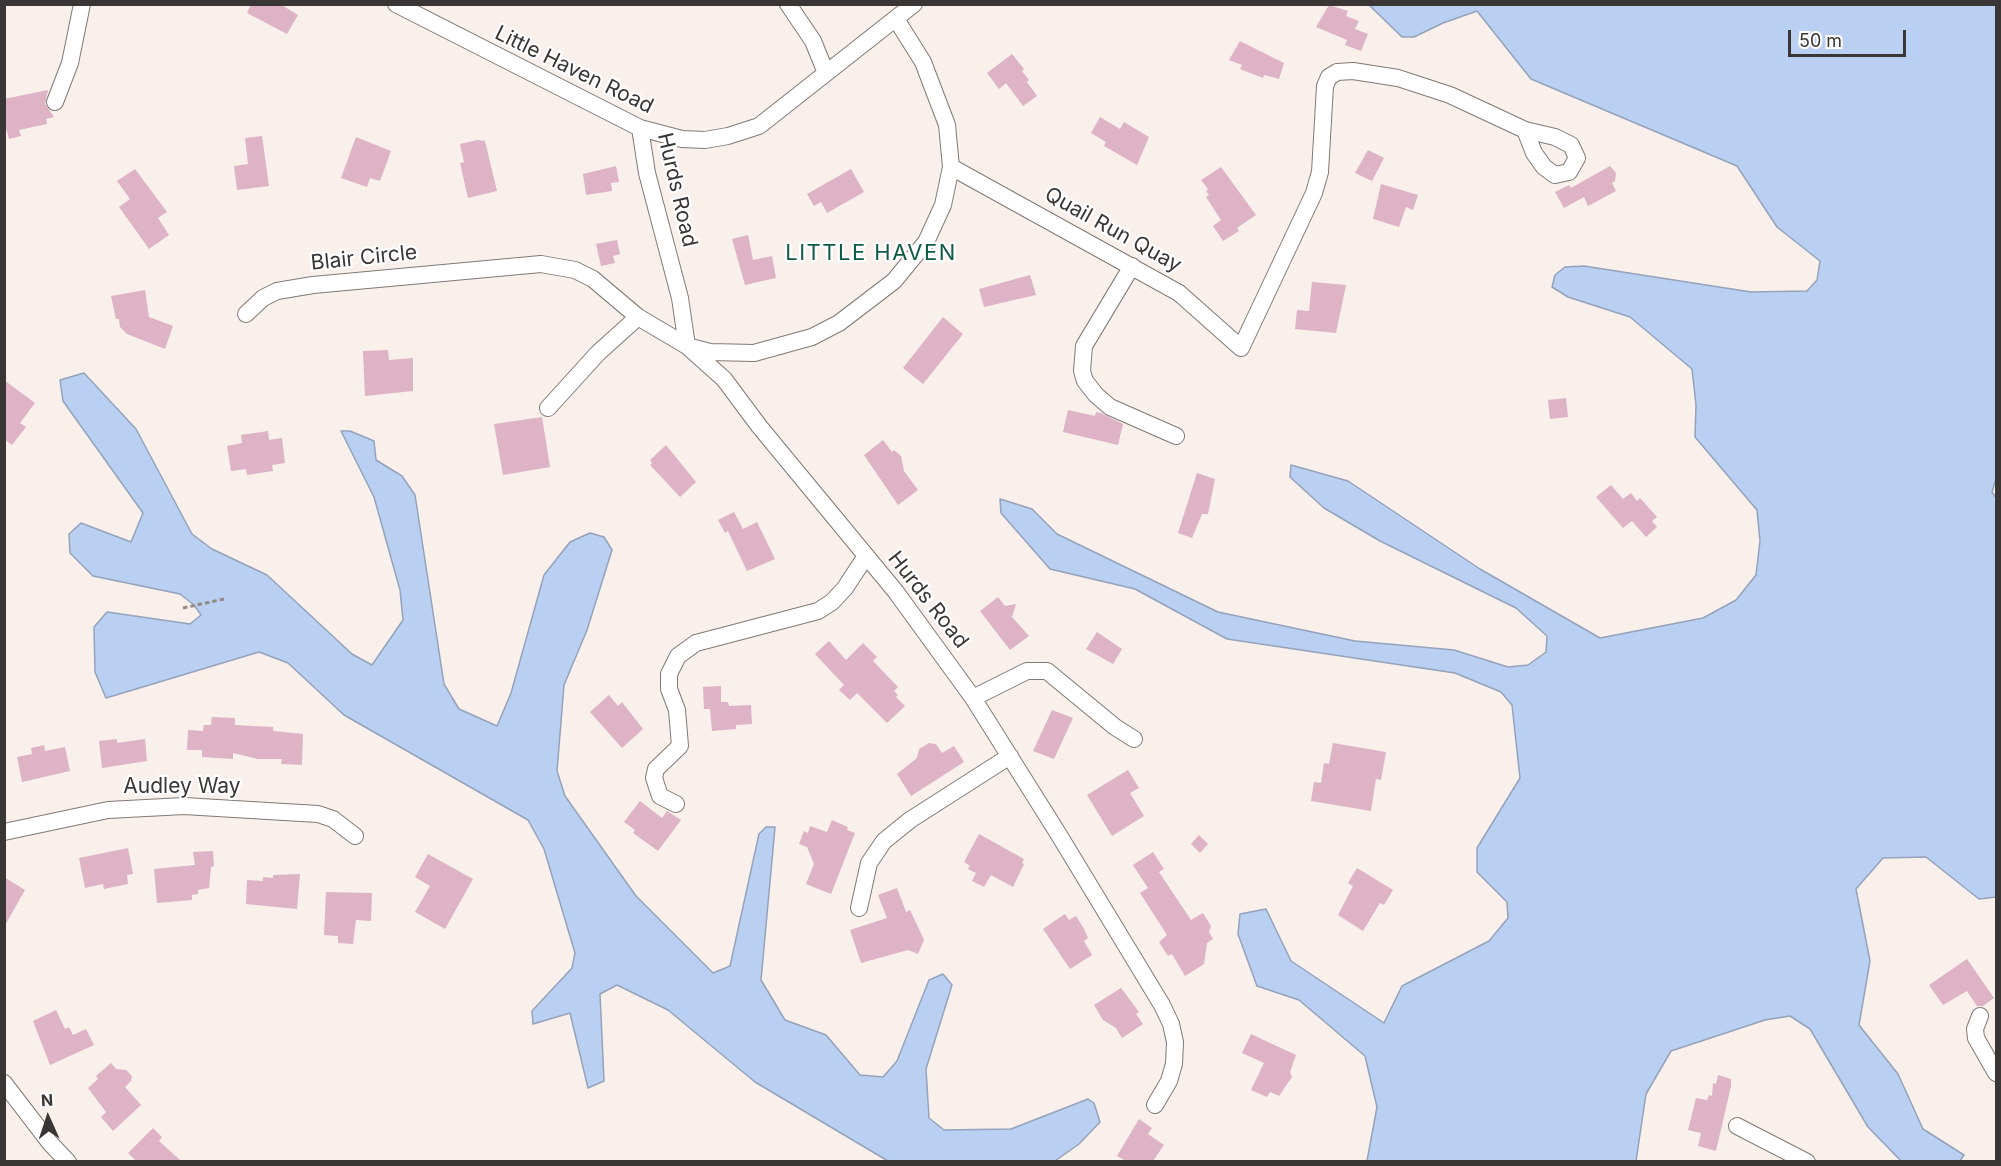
<!DOCTYPE html>
<style>
body{margin:0}
#map{position:relative;width:2001px;height:1166px;overflow:hidden;background:#f9efeb;font-family:Inter,sans-serif}
canvas{display:block}
.frame{position:absolute;inset:0;border:6px solid #3a3635;pointer-events:none}
.north{position:absolute;left:18px;top:1088px;width:60px;height:60px;-webkit-text-stroke:4px #fff;paint-order:stroke;rotate:357deg;font-size:16px;font-weight:700;line-height:24px;text-align:center;color:#3a3635}
.north::after{content:'';display:block;margin:auto;width:21px;height:27px;background:#3a3635;clip-path:polygon(50% 0,100% 100%,50% 72%,0 100%)}
.scale{position:absolute;left:1788px;top:30px;width:118px;height:27px;box-sizing:border-box;border:3px solid #3a3635;border-top:0;padding-left:8px;font-size:18px;line-height:21px;white-space:nowrap;color:#3a3635;-webkit-text-stroke:4px #fff;paint-order:stroke}
</style>
<div id="map">
<canvas width="2001" height="1166"></canvas>
<div class="frame"></div>
<div class="north">N</div>
<div class="scale">50 m</div>
</div>
<script>
const ctx = document.querySelector('canvas').getContext('2d');
ctx.lineJoin = 'round';
function fill(path, color) { ctx.fillStyle = color; ctx.fill(path, 'evenodd'); }
const toPath = rows => new Path2D(rows.map(r => 'M' + r).join(''));
function strokePath(path, color, width, dash) { ctx.strokeStyle = color; ctx.lineWidth = width; ctx.lineCap = dash ? 'butt' : 'round'; ctx.setLineDash(dash || []); ctx.stroke(path); }
function label(font, color, halo, rows, align = 'center') {
  ctx.font = font + ' Inter,sans-serif'; ctx.lineWidth = 4.5; ctx.setLineDash([]); ctx.textBaseline = 'middle'; ctx.strokeStyle = halo; ctx.fillStyle = color; for (const [text, x, y, turn = 0] of rows) {
    ctx.save(); ctx.translate(x, y); ctx.rotate((+turn || 0) * Math.PI / 180); ctx.textAlign = isNaN(turn) ? turn : align; if (halo) ctx.strokeText(text, 0, 0); ctx.fillText(text, 0, 0); ctx.restore();
  }
}
const water = toPath([
 [1369,5,1996,5,1996,479,1992,492,1996,498,1996,897,1979,899,1926,857,1883,858,1856,889,1870,961,1859,1025,1898,1074,1923,1129,1964,1155,1960,1161,1901,1161,1868,1127,1810,1029,1790,1016,1765,1020,1671,1051,1646,1094,1636,1161,1367,1161,1377,1107,1365,1056,1299,1000,1257,986,1238,934,1240,914,1266,909,1291,961,1384,1023,1402,986,1489,941,1508,918,1507,902,1477,872,1477,848,1520,778,1512,705,1501,692,1455,673,1227,639,1135,589,1050,569,1001,513,1000,499,1032,509,1057,534,1218,612,1355,641,1454,650,1508,667,1528,665,1546,652,1547,636,1516,608,1380,541,1324,508,1290,477,1291,465,1348,481,1480,569,1600,638,1703,618,1736,600,1756,575,1760,541,1757,510,1695,437,1696,405,1692,369,1630,317,1568,297,1552,287,1555,275,1565,267,1584,266,1751,292,1807,291,1817,280,1820,261,1777,227,1737,166,1531,79,1477,11,1443,23,1414,37,1402,37,1369,5],
 [84,373,136,429,192,534,212,549,267,575,352,654,372,665,403,620,400,590,374,497,341,431,350,431,374,441,376,460,402,476,415,495,444,684,459,709,497,726,511,693,544,575,570,542,590,533,604,537,612,550,587,630,564,685,557,771,565,796,636,896,713,973,730,966,759,834,766,827,775,827,761,980,785,1020,826,1035,860,1075,883,1077,897,1061,929,980,943,974,952,985,926,1069,929,1118,944,1130,1011,1129,1088,1099,1094,1103,1100,1122,1079,1144,1055,1161,888,1161,755,1082,668,1010,617,985,600,994,604,1081,588,1088,570,1013,533,1024,532,1011,572,968,575,953,544,849,528,820,344,715,288,663,259,652,106,698,95,672,94,627,107,612,190,624,201,615,194,605,180,594,93,576,70,553,69,534,81,523,131,542,143,513,63,401,60,380,84,373]
]);
fill(water, '#bad0f3');
strokePath(water, '#94a2ba', 1.5);
fill(toPath([
 [251,4,280,4,298,15,287,34,247,13],
 [1329,5,1348,11,1346,16,1359,21,1355,29,1368,34,1361,51,1345,45,1347,40,1316,27],
 [1240,41,1284,63,1279,79,1264,75,1263,78,1240,69,1242,65,1229,60],
 [1012,54,1024,69,1022,71,1029,80,1027,82,1037,96,1023,106,1006,83,999,89,987,73],
 [48,90,45,104,54,117,46,119,47,124,19,130,21,136,9,139,4,121,4,99],
 [1100,117,1120,129,1124,122,1149,137,1137,165,1104,146,1106,142,1091,133],
 [262,136,269,186,237,190,234,166,248,164,245,138],
 [356,137,391,151,380,181,370,178,367,187,341,178],
 [477,140,485,141,497,191,468,198,460,163,464,162,460,144],
 [1368,150,1384,158,1372,181,1355,173],
 [616,166,619,182,611,183,612,191,586,195,583,174],
 [1610,166,1616,173,1615,181,1612,183,1616,191,1588,206,1584,197,1564,208,1555,192,1569,185,1571,188],
 [1221,167,1256,215,1237,228,1239,231,1223,241,1213,226,1221,220,1206,197,1209,195,1206,191,1208,189,1201,180],
 [135,169,167,212,158,218,169,235,149,249,119,207,130,199,117,181],
 [851,169,864,192,827,213,821,202,814,206,807,194],
 [1381,184,1418,195,1413,210,1406,207,1399,227,1373,219],
 [748,235,753,260,772,256,776,278,745,285,732,239],
 [617,240,620,254,613,256,615,263,601,266,596,244],
 [1030,275,1036,295,984,307,979,289],
 [1312,282,1346,285,1336,333,1295,329,1297,310,1309,311],
 [145,290,149,317,173,326,165,349,127,334,120,327,119,319,116,319,111,296],
 [943,317,963,334,923,384,903,368],
 [388,350,389,360,413,358,413,391,365,396,363,351],
 [4,380,35,403,20,423,26,427,12,445,4,439],
 [1566,398,1568,417,1550,419,1548,400],
 [1068,410,1095,416,1096,412,1101,413,1123,424,1118,445,1063,432],
 [542,417,550,467,503,475,494,424],
 [268,431,269,440,282,438,285,463,272,465,273,471,247,475,246,469,231,471,227,446,242,443,241,435],
 [883,440,892,452,894,450,901,456,904,471,918,490,898,505,864,455],
 [666,445,696,482,680,497,650,465,652,463,650,460],
 [1197,473,1215,479,1208,514,1202,514,1192,538,1178,533],
 [1611,485,1623,499,1631,493,1637,501,1640,498,1657,517,1652,521,1657,527,1646,537,1632,521,1623,528,1596,497],
 [734,512,743,529,757,522,775,559,747,571,728,531,725,533,718,520],
 [998,597,1005,606,1016,604,1012,617,1029,636,1010,650,980,611],
 [1097,632,1122,649,1113,664,1086,649],
 [829,641,846,660,863,643,877,657,873,661,898,687,894,691,898,695,896,697,905,706,887,723,857,693,850,700,839,690,844,685,815,654],
 [721,686,721,702,728,702,729,706,751,705,752,724,736,725,736,729,712,731,710,709,704,709,703,687],
 [609,695,618,706,622,702,643,729,622,748,590,712],
 [1052,710,1073,718,1054,759,1033,751],
 [212,717,235,718,235,725,273,727,273,731,303,734,302,765,281,764,282,759,258,759,233,753,233,759,202,757,202,750,187,750,188,730,203,731,204,725,211,725],
 [117,739,117,743,145,739,147,761,102,768,99,741],
 [929,743,936,744,942,753,954,746,964,762,911,796,897,774,917,758,919,749],
 [1333,743,1386,752,1381,780,1376,779,1371,811,1311,801,1314,782,1321,783,1324,763,1329,764],
 [44,745,45,751,65,747,70,771,22,782,17,757,32,754,31,748],
 [1128,770,1139,788,1130,793,1144,816,1112,836,1087,795],
 [640,801,662,818,667,811,681,820,658,851,633,833,635,830,624,822],
 [832,820,848,827,847,830,855,833,831,894,806,884,814,864,807,847,799,844,804,831,808,833,810,826,827,832],
 [979,834,1024,859,1022,863,1024,864,1013,887,991,875,984,887,972,881,976,873,968,869,970,866,964,862],
 [1199,835,1208,844,1200,853,1191,844],
 [128,848,133,874,127,875,128,884,104,889,103,884,85,888,79,858],
 [213,851,214,866,211,867,209,888,198,890,198,894,192,895,192,900,157,903,154,869,195,865,193,852],
 [1153,852,1164,869,1159,872,1191,920,1203,913,1211,926,1209,932,1213,939,1207,943,1204,964,1185,976,1172,954,1168,956,1159,942,1167,935,1140,893,1148,888,1133,865],
 [428,854,473,879,445,929,415,912,430,886,415,877],
 [1357,868,1393,890,1384,905,1380,903,1363,931,1338,915,1353,886,1348,883],
 [300,874,297,909,246,904,247,880,263,881,263,877,273,878,273,875],
 [4,877,25,890,4,927],
 [897,888,906,912,910,910,924,940,918,954,908,950,861,963,850,930,887,918,878,895],
 [326,892,372,893,371,921,356,920,353,944,338,943,338,936,324,935],
 [1065,914,1069,920,1076,916,1084,929,1088,938,1084,941,1092,955,1070,969,1043,929],
 [1967,959,1994,998,1983,1006,1977,1006,1967,991,1943,1005,1929,985],
 [1121,988,1139,1012,1136,1014,1143,1024,1122,1038,1116,1028,1103,1020,1094,1005],
 [56,1010,65,1029,69,1027,73,1035,86,1029,94,1045,50,1065,33,1021],
 [1251,1034,1296,1055,1290,1072,1292,1077,1279,1096,1270,1092,1267,1097,1251,1090,1264,1063,1242,1053],
 [111,1063,116,1069,126,1070,132,1076,131,1081,125,1087,141,1105,113,1131,101,1117,106,1112,88,1088,98,1079,96,1076],
 [1718,1075,1731,1079,1731,1086,1716,1151,1698,1146,1701,1133,1688,1130,1696,1098,1707,1100,1709,1095,1712,1096,1713,1083,1716,1084],
 [1139,1119,1152,1128,1148,1134,1164,1145,1153,1161,1126,1161,1117,1156],
 [153,1128,162,1137,159,1141,181,1161,136,1161,128,1153]
]), '#ddb3c5');
const minor = toPath([
 [396,4,640,128,682,139,705,140,728,136,759,126,914,4],
 [788,4,813,41,826,73],
 [55,102,70,63,82,4],
 [640,128,647,173,680,298,687,346,724,379,759,426,896,592,973,698,1059,835,1162,1005,1171,1024,1175,1042,1174,1064,1169,1081,1155,1105],
 [1525,130,1555,137,1571,145,1577,158,1569,172,1555,175,1544,167,1534,153,1525,130],
 [951,167,1179,293,1241,348,1314,193,1320,172,1325,86,1329,77,1337,72,1353,71,1398,78,1450,95,1525,130],
 [1132,266,1084,346,1082,371,1085,381,1096,395,1110,407,1176,436],
 [246,314,263,298,277,291,313,285,541,264,575,270,593,279,638,317,687,346,710,352,754,353,812,337,839,323,894,281,926,242,943,205,951,167,947,125,923,62,896,19],
 [548,408,598,353,638,317],
 [973,698,1027,671,1047,671,1115,727,1134,739],
 [676,804,660,796,654,778,656,769,680,746,677,710,669,689,669,674,678,656,696,643,818,611,832,602,845,588,866,556],
 [4,832,108,810,184,806,318,814,333,819,355,836],
 [859,908,869,863,884,841,910,820,1010,756],
 [1980,1016,1975,1029,1976,1038,1996,1073],
 [4,1083,50,1143,68,1162],
 [1737,1126,1807,1162]
]);
strokePath(minor, '#817975', 18);
strokePath(toPath([
 [183,608,224,599]
]), '#928c89', 3, [4.5, 3]);
strokePath(minor, '#fff', 16);
label('21px', '#3a3635', '#fff', [
 ["Little Haven Road",574,70,26],
 ["Hurds Road",677,190,77],
 ["Quail Run Quay",1113,230,29],
 ["Blair Circle",364,258,-6],
 ["Hurds Road",928,600,52],
 ["Audley Way",182,787]
]);
ctx.letterSpacing = '1.5px';
label('22px', '#105b44', '#fff', [
 ["LITTLE HAVEN",871,253]
]);
ctx.letterSpacing = '0px';
</script>
